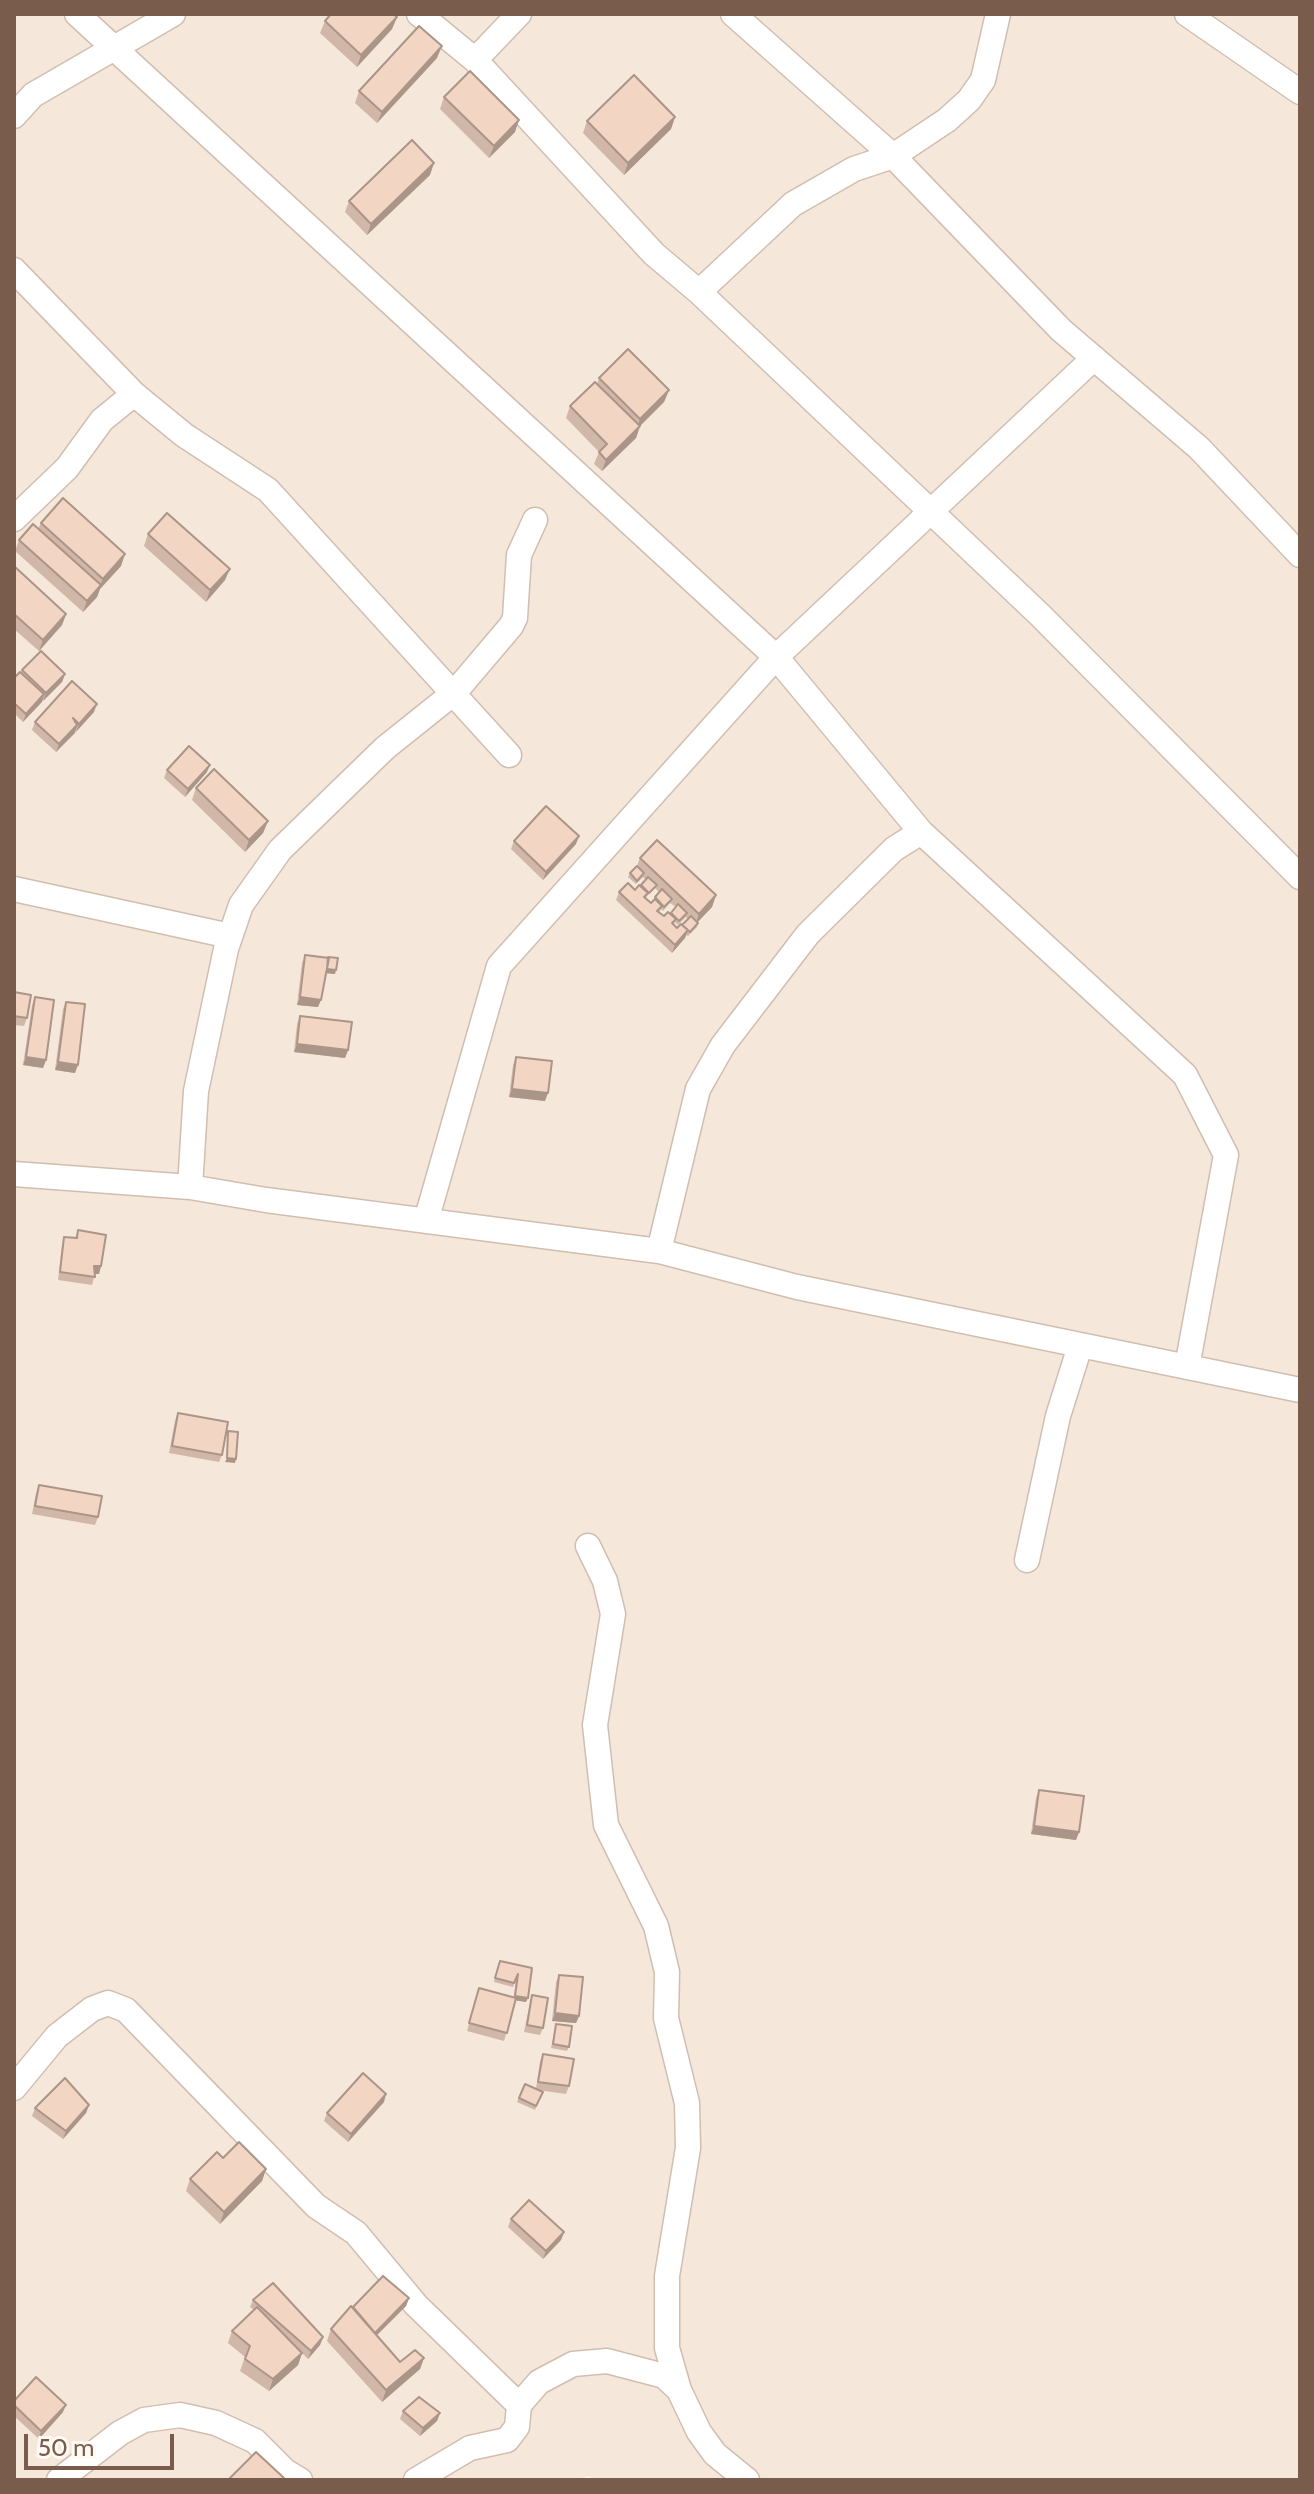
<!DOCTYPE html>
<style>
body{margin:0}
#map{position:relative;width:1314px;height:2494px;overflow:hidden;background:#fdf6ec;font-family:Cabin,sans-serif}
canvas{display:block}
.frame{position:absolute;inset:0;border:16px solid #7a5c4d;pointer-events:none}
.scale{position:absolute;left:24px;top:2434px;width:150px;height:36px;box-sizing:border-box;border:4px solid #7a5c4d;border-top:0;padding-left:10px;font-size:24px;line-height:28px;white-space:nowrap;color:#7a5c4d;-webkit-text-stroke:6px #fffaf3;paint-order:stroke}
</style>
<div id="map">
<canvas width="1314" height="2494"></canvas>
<div class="frame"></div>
<div class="scale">50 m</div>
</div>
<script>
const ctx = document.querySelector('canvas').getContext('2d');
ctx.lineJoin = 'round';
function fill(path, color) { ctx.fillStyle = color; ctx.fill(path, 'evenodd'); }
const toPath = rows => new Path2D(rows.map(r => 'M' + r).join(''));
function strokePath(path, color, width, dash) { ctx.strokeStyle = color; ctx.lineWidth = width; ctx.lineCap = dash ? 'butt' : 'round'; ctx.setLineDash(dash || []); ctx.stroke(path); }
fill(toPath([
 [14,14,1300,14,1300,2480,593,2480,589,2476,575,2480,14,2480]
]), '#f5e8da');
const street = toPath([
 [77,14,776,657,921,832,1185,1075,1226,1155,1187,1367],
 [419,14,475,60,654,254,699,292,1040,615,1300,877],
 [733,14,893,156,1061,330,1199,448,1300,555],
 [1187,14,1300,92],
 [475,60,519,14],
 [14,116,33,95,173,14],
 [14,270,134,394,184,435,268,490,509,755],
 [699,292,793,204,854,169,893,156,947,120,969,100,983,80,998,14],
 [14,519,67,468,102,420,134,394],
 [14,889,230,936],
 [14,1174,190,1187,266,1200,659,1251,797,1287,1300,1390],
 [190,1187,196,1091,226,949,241,905,280,850,385,748,455,692,511,626,515,618,519,555,535,520],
 [426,1221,499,966,776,657,1094,358],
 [659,1251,698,1089,723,1045,808,934,894,849,921,832],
 [588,1546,605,1581,613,1614,595,1725,606,1825,656,1926,667,1972,666,2018,687,2103,688,2148,667,2276,667,2348,679,2390],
 [1027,1560,1058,1416,1080,1346],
 [14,2088,57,2036,92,2009,108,2003,126,2010,316,2206,356,2233,416,2305,519,2405],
 [59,2480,120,2433,144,2420,180,2415,216,2423,255,2441,285,2471,300,2480],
 [416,2480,470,2448,507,2440,517,2427,519,2405,539,2382,573,2364,607,2361,664,2376,679,2390,699,2432,715,2454,747,2480]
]);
strokePath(street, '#d1beb0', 27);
strokePath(street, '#fff', 24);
fill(toPath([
 [397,17,392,29,357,67,320,33,325,21],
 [437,58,377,123,355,103,359,91],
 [444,97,515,132,489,158,440,109],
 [675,117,671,129,624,175,583,133,587,121],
 [430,175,367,235,345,212,349,201],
 [599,378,669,390,664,402,640,426,636,438,602,471,594,464,599,452,566,418,570,406,597,384],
 [41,523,121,566,100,589,97,597,83,612,15,551,19,540,38,529],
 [148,534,225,580,206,602,144,546],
 [14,566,66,614,62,625,39,651,14,629],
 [22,670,65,674,62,682,43,701,42,700,23,722,14,713,14,678,21,673],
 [94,712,56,752,32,730,35,722],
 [167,770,207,772,185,797,164,778],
 [196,788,268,821,263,833,245,852,192,800],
 [514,841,576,844,543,880,511,849],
 [640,858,716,895,712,907,697,922,698,923,697,927,688,936,686,935,685,938,672,953,616,900,619,892,635,890,641,886,646,880,643,877,636,884,628,877,630,873,637,866],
 [655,888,659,892,651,903,646,899,647,896],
 [670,903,676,907,670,914,664,916,659,913,661,909,663,911],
 [686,917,688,919,682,925,677,928,674,925,675,922,678,925],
 [305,955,335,974,326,973,318,1007,297,1005,302,963],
 [14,992,27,1018,24,1026,14,1025],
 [35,997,46,1060,43,1068,23,1065,32,1005],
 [66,1002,75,1073,55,1070,63,1009],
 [300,1016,348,1050,345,1058,294,1052,297,1024],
 [516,1057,545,1101,509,1097,513,1065],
 [78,1230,101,1266,99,1274,95,1274,92,1285,58,1280,62,1245,64,1237,75,1238],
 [178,1413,222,1455,219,1462,169,1453,175,1421],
 [39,1485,98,1517,95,1525,32,1514,36,1493],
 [1039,1790,1079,1832,1076,1840,1031,1834,1036,1798],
 [500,1961,532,1968,526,2002,516,2000,504,2041,467,2031,479,1988,514,1997,516,1978,513,1987,494,1982],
 [559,1975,579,2016,576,2023,552,2021,556,1982],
 [532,1995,543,2028,540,2035,524,2032,530,2003],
 [556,2024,569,2047,567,2051,551,2048],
 [543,2054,569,2086,566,2094,537,2090,543,2092,535,2110,517,2102,525,2084,536,2089,540,2061],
 [384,2102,348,2142,324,2121,327,2113],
 [89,2105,86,2113,63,2139,32,2116,35,2108],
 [266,2169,262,2181,220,2224,186,2191,190,2179],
 [511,2219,564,2232,561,2240,543,2259,508,2227],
 [409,2298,406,2306,377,2335,400,2362,424,2358,420,2369,382,2402,327,2341,331,2329],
 [253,2300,323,2337,320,2345,308,2359,302,2353,298,2365,269,2391,240,2371,245,2357,228,2343,232,2331,254,2310,250,2307],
 [14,2401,63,2412,39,2439,14,2416],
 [403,2411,440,2413,437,2421,420,2436,400,2419]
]), '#d1b7a8');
fill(toPath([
 [397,17,392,29,357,67,361,55],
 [442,46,437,58,377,123,382,112],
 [675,117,671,129,624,175,628,163],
 [519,120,515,132,489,158,494,146],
 [434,163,430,175,367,235,371,224],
 [669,390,664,402,640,426,636,438,602,471,606,460,636,430,640,419],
 [125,554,121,566,100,589,97,597,83,612,87,601,100,586,103,579],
 [230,569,225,580,206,602,210,590],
 [66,614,62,625,39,651,43,640],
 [65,674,62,682,43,701,46,693],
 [44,694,42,702,23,722,26,714],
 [97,704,94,712,76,732,79,724],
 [77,725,75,733,56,752,59,744],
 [210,765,207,772,185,797,188,789],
 [268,821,263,833,245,852,249,840],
 [579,836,576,844,543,880,546,872],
 [716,895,712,907,695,925,699,914],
 [688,930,685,938,672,953,675,945],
 [327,969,336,970,335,974,325,973],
 [300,997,321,1000,318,1007,297,1005],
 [297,1044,348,1050,345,1058,294,1052],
 [26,1057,46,1060,43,1068,23,1065],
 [58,1062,78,1065,75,1073,55,1070],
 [512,1089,548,1093,545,1101,509,1097],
 [94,1266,101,1266,99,1274,92,1274],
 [227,1458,236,1459,235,1463,225,1462],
 [1034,1826,1079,1832,1076,1840,1031,1834],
 [515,1996,528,1998,526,2002,513,2000],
 [555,2013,579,2016,576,2023,552,2021],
 [386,2094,384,2102,348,2142,351,2134],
 [89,2105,86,2113,63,2139,66,2131],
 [266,2169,262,2181,220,2224,224,2212],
 [564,2232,561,2240,543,2259,546,2251],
 [409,2298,406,2306,370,2342,373,2334],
 [323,2337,320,2345,308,2359,311,2351],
 [302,2353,298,2365,269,2391,273,2379],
 [424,2358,420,2369,382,2402,386,2390],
 [66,2405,63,2412,39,2439,41,2431],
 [440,2413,437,2421,420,2436,423,2428]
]), '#aa9588');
const building = toPath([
 [331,14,393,14,397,17,361,55,325,21,331,14],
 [419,26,442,46,382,112,359,91,419,26],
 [470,71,519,120,494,146,444,97,470,71],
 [634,75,675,117,628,163,587,121,634,75],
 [412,140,434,163,371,224,349,201,412,140],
 [628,349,669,390,640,419,599,378,628,349],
 [595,382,640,426,606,460,599,452,607,444,570,406,595,382],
 [63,498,125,554,103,579,41,523,63,498],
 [167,513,230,569,210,590,148,534,167,513],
 [33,524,101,585,87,601,19,540,33,524],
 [14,566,66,614,43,640,14,614,14,566],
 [41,651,65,674,46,693,22,670,41,651],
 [20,672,44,694,26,714,14,703,14,678,20,672],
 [72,681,97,704,79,724,73,718,77,725,59,744,35,722,72,681],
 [189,746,210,765,188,789,167,770,189,746],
 [214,769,268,821,249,840,196,788,214,769],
 [546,806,579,836,546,872,514,841,546,806],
 [657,840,716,895,699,914,640,858,657,840],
 [637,866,644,873,637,881,630,873,637,866],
 [648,877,657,885,649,893,641,885,648,877],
 [628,883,635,890,639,885,648,893,644,897,651,903,655,899,662,906,657,911,664,916,668,912,676,919,672,923,677,928,681,924,688,930,675,945,619,892,628,883],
 [662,889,672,899,664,907,655,897,662,889],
 [678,904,687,913,679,921,671,913,678,904],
 [691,916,698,923,690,932,682,925,691,916],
 [305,955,329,958,321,1000,300,997,305,955],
 [328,957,338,958,336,970,327,969,328,957],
 [14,992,31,995,27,1018,14,1016,14,992],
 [35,997,54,1000,46,1060,26,1057,35,997],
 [66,1002,85,1004,78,1065,58,1062,66,1002],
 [300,1016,352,1022,348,1050,297,1044,300,1016],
 [516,1057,552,1061,548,1093,512,1089,516,1057],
 [78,1230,106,1235,101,1266,94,1266,95,1277,60,1272,64,1237,77,1238,78,1230],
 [178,1413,228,1422,222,1455,172,1446,178,1413],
 [228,1431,238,1432,236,1459,227,1458,228,1431],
 [39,1485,102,1496,98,1517,35,1506,39,1485],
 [1039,1790,1084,1796,1079,1832,1034,1826,1039,1790],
 [500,1961,532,1968,528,1998,515,1996,518,1974,514,1983,495,1978,500,1961],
 [559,1975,583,1977,579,2016,555,2013,559,1975],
 [479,1988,516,1998,507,2033,469,2023,479,1988],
 [532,1995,548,1998,543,2028,527,2025,532,1995],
 [556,2024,572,2026,569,2047,553,2044,556,2024],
 [543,2054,574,2059,569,2086,538,2082,543,2054],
 [363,2073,386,2094,351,2134,327,2113,363,2073],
 [65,2078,89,2105,66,2131,35,2108,65,2078],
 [525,2084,543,2092,536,2106,519,2098,525,2084],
 [239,2142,266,2169,224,2212,190,2179,217,2152,223,2158,239,2142],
 [529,2200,564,2232,546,2251,511,2219,529,2200],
 [383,2276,409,2298,375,2333,353,2307,383,2276],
 [273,2283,323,2337,311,2351,253,2300,273,2283],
 [351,2306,400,2362,415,2350,424,2358,386,2390,331,2329,351,2306],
 [257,2307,302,2353,273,2379,245,2359,250,2346,232,2331,257,2307],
 [36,2377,66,2405,41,2431,14,2405,14,2401,36,2377],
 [419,2397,440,2413,423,2428,403,2411,419,2397],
 [256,2452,284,2478,282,2480,228,2480,256,2452]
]);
fill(building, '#f3d5c3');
strokePath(building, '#aa9588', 2);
</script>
